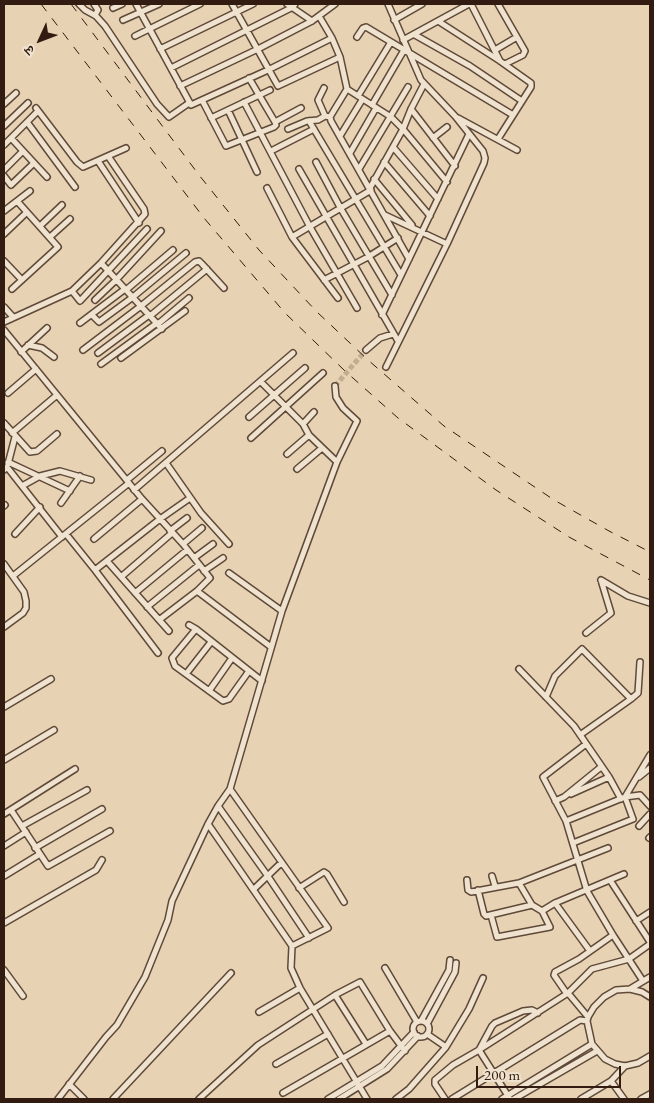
<!DOCTYPE html>
<meta charset="utf-8">
<style>
body{margin:0}
#map{position:relative;width:654px;height:1103px;overflow:hidden;background:#e7d2b3;font-family:"EB Garamond","Noto Serif Devanagari",serif}
canvas{display:block}
.frame{position:absolute;inset:0;border:5px solid #321b10;pointer-events:none}
.north{position:absolute;left:15px;top:15px;width:50px;height:50px;-webkit-text-stroke:4px #efe2ce;paint-order:stroke;rotate:227deg;font-size:14px;font-weight:700;line-height:20px;text-align:center;color:#321b10}
.north::after{content:'';display:block;margin:auto;width:18px;height:22px;background:#321b10;clip-path:polygon(50% 0,100% 100%,50% 72%,0 100%)}
.scale{position:absolute;left:476px;top:1066px;width:145px;height:22px;box-sizing:border-box;border:2px solid #321b10;border-top:0;padding-left:6px;font-size:15px;line-height:18px;white-space:nowrap;color:#321b10;-webkit-text-stroke:4px #efe2ce;paint-order:stroke}
</style>
<div id="map">
<canvas width="654" height="1103"></canvas>
<div class="frame"></div>
<div class="north">उ</div>
<div class="scale">200 m</div>
</div>
<script>
const ctx = document.querySelector('canvas').getContext('2d');
ctx.lineJoin = 'round';
const toPath = rows => new Path2D(rows.map(r => 'M' + r).join(''));
function strokePath(path, color, width, dash) { ctx.strokeStyle = color; ctx.lineWidth = width; ctx.lineCap = dash ? 'butt' : 'round'; ctx.setLineDash(dash || []); ctx.stroke(path); }
strokePath(toPath([
 [335,386,366,350]
]), '#c3ad92', 5, [5, 2.5]);
const minor = toPath([
 [79,4,85,10,96,16,105,26,157,104,169,117,189,103],
 [94,4,98,10,95,15],
 [136,4,191,105,268,70,332,38],
 [232,4,278,86,340,57],
 [287,4,312,21],
 [471,4,500,61],
 [498,4,525,51,523,55,505,64],
 [113,8,122,4],
 [319,16,332,38,340,57,347,89,391,117,403,129,447,182],
 [123,20,159,4],
 [394,20,422,4],
 [438,21,500,61,531,83,531,87,498,139],
 [415,35,470,66,522,101],
 [135,36,200,4],
 [357,37,363,28,366,27,513,115],
 [403,40,469,4],
 [160,49,253,4],
 [495,50,517,37],
 [171,68,293,7,295,4],
 [180,86,258,49,312,21,335,4],
 [324,88,318,100,325,116],
 [358,96,391,42],
 [202,100,226,146,274,127,276,125,275,122,249,78],
 [244,102,310,227,357,308],
 [4,104,16,93],
 [372,105,404,50],
 [36,108,77,162,83,167,126,148],
 [411,109,455,166],
 [228,110,257,172],
 [330,117,331,121,409,259],
 [211,118,270,90],
 [458,118,517,150],
 [309,121,401,275],
 [27,122,75,187],
 [275,122,301,108],
 [4,126,28,103],
 [288,129,307,121,318,120,325,116,330,117,347,89],
 [340,136,362,100],
 [11,138,47,177],
 [433,138,447,127],
 [4,145,38,111],
 [393,147,438,199],
 [271,151,314,129],
 [350,153,376,108],
 [98,161,139,223],
 [316,162,341,209,392,295],
 [384,162,430,216],
 [299,169,398,341],
 [359,169,408,87],
 [4,170,23,151],
 [4,176,11,185,34,163],
 [374,179,412,225],
 [267,188,292,237,338,298],
 [370,188,403,129,411,109,424,84],
 [4,211,30,191],
 [385,215,447,244],
 [40,226,62,205],
 [4,234,27,212],
 [50,237,70,219],
 [292,237,371,190],
 [4,261,22,280],
 [101,263,162,329],
 [324,280,368,257,398,238],
 [12,289,58,247,17,201],
 [126,290,173,250],
 [72,291,80,301,147,229],
 [95,300,116,280,161,231],
 [4,307,13,317],
 [92,315,99,322,133,297,186,253],
 [382,315,469,134],
 [150,316,207,269],
 [4,322,72,291,101,263,145,214,144,209,108,156],
 [80,323,125,289],
 [158,324,189,298],
 [4,330,142,499,183,544,210,578,197,591,159,620],
 [28,345,42,348,54,357],
 [83,350,141,306,195,262,199,261,202,264,224,288],
 [366,350,380,338,393,334],
 [21,352,47,328],
 [98,353,149,315],
 [121,358,185,311],
 [101,364,157,323],
 [386,367,447,244,484,163,485,158,483,151,455,116,421,80,388,4],
 [261,382,303,424,309,435,337,462],
 [8,393,36,369],
 [249,417,305,368],
 [4,423,30,452,37,451,57,434],
 [303,424,314,412],
 [12,433,57,395],
 [251,438,323,373],
 [287,454,309,435],
 [8,462,70,491],
 [166,463,201,513,229,544],
 [8,464,15,437],
 [297,469,322,448],
 [4,470,7,467,62,537],
 [127,480,162,451],
 [22,486,40,476,60,471,91,480],
 [134,490,293,353],
 [61,503,80,476],
 [4,506,5,505],
 [170,531,187,518],
 [15,534,40,507],
 [66,534,95,570,158,653],
 [94,539,142,499],
 [183,544,202,528],
 [194,558,213,544],
 [107,561,169,631],
 [4,564,24,592,26,601,26,608,23,613,4,627],
 [95,570,160,519,190,498],
 [204,571,223,558],
 [229,573,282,611],
 [13,576,129,483],
 [121,577,172,533],
 [601,580,628,596,650,603],
 [197,591,271,647],
 [135,593,187,550],
 [147,607,199,565],
 [189,625,196,629],
 [586,633,611,613,601,580],
 [519,669,574,726,609,777,621,799],
 [249,671,229,699,223,701,175,666,172,658,196,629,262,681],
 [186,674,211,642],
 [209,691,232,658],
 [546,697,555,676,582,649,631,699],
 [4,707,51,679],
 [580,735,631,699,638,693,640,662],
 [586,744,543,777,566,821,587,891,613,935,643,981],
 [4,760,54,730],
 [639,777,650,768],
 [230,789,328,928,292,946],
 [571,794,609,777],
 [555,801,564,797,601,767],
 [218,806,267,875,309,938],
 [11,810,48,866,110,831],
 [4,814,75,769],
 [566,821,625,797,640,795,650,806],
 [208,824,292,946,291,968,300,988,367,1099],
 [22,826,87,790],
 [639,826,650,814],
 [649,838,650,837],
 [573,843,633,819,625,797,650,755],
 [4,846,26,832],
 [35,848,102,809],
 [4,876,40,854],
 [492,876,495,886],
 [467,880,468,890,471,892,519,883,608,848],
 [610,880,650,942],
 [299,888,324,872,327,874,344,902],
 [254,889,281,863],
 [478,890,484,914,486,916,532,905],
 [555,903,590,951],
 [542,911,555,903,624,874],
 [491,915,497,937,550,927,542,911,532,905,519,883],
 [636,921,650,912],
 [4,923,96,870,102,860],
 [385,968,417,1022],
 [4,970,23,996],
 [630,989,650,977],
 [568,993,588,1017],
 [567,994,554,975,555,972,579,959,613,935],
 [335,995,366,1044],
 [650,997,642,992,630,989,616,990,604,997,594,1007,588,1017,587,1021,592,1044,605,1059,615,1064,625,1066,638,1063,650,1056],
 [259,1012,300,988],
 '413 1029a8 8 0 1 1 16 0a8 8 0 1 1-16 0Z',
 [421,1021,449,970,450,960],
 [427,1024,455,972,456,963],
 [427,1034,446,1047],
 [276,1064,328,1034],
 [611,1081,624,1099],
 [69,1084,84,1099],
 [283,1093,390,1031],
 [58,1099,106,1037,117,1025,145,977,168,920,172,901,208,824,218,806,230,789,282,611,337,462,357,421,343,408,336,397,335,386],
 [113,1099,231,973],
 [199,1099,258,1045,335,995,360,982,390,1031,405,1051],
 [328,1099,382,1066,414,1032],
 [339,1099,387,1069,418,1036],
 [396,1099,409,1089,446,1047,469,1009,483,978],
 [445,1099,435,1084,435,1080,453,1065,479,1050,492,1026,495,1023,523,1011,532,1010,538,1013],
 [452,1099,580,1020,587,1021],
 [502,1099,592,1044],
 [510,1099,479,1050,568,993,592,969,629,959,650,944],
 [514,1099,597,1051],
 [581,1099,611,1081,625,1066],
 [641,1099,650,1094]
]);
strokePath(minor, '#5f4939', 8);
strokePath(minor, '#efe2ce', 5);
strokePath(toPath([
 [41,4,204,218,285,313,345,371,398,418,496,490,569,537,650,580],
 [71,4,199,175,259,250,317,312,368,360,444,426,554,500,609,531,650,552]
]), '#321b10', 1, [9, 9]);
</script>
